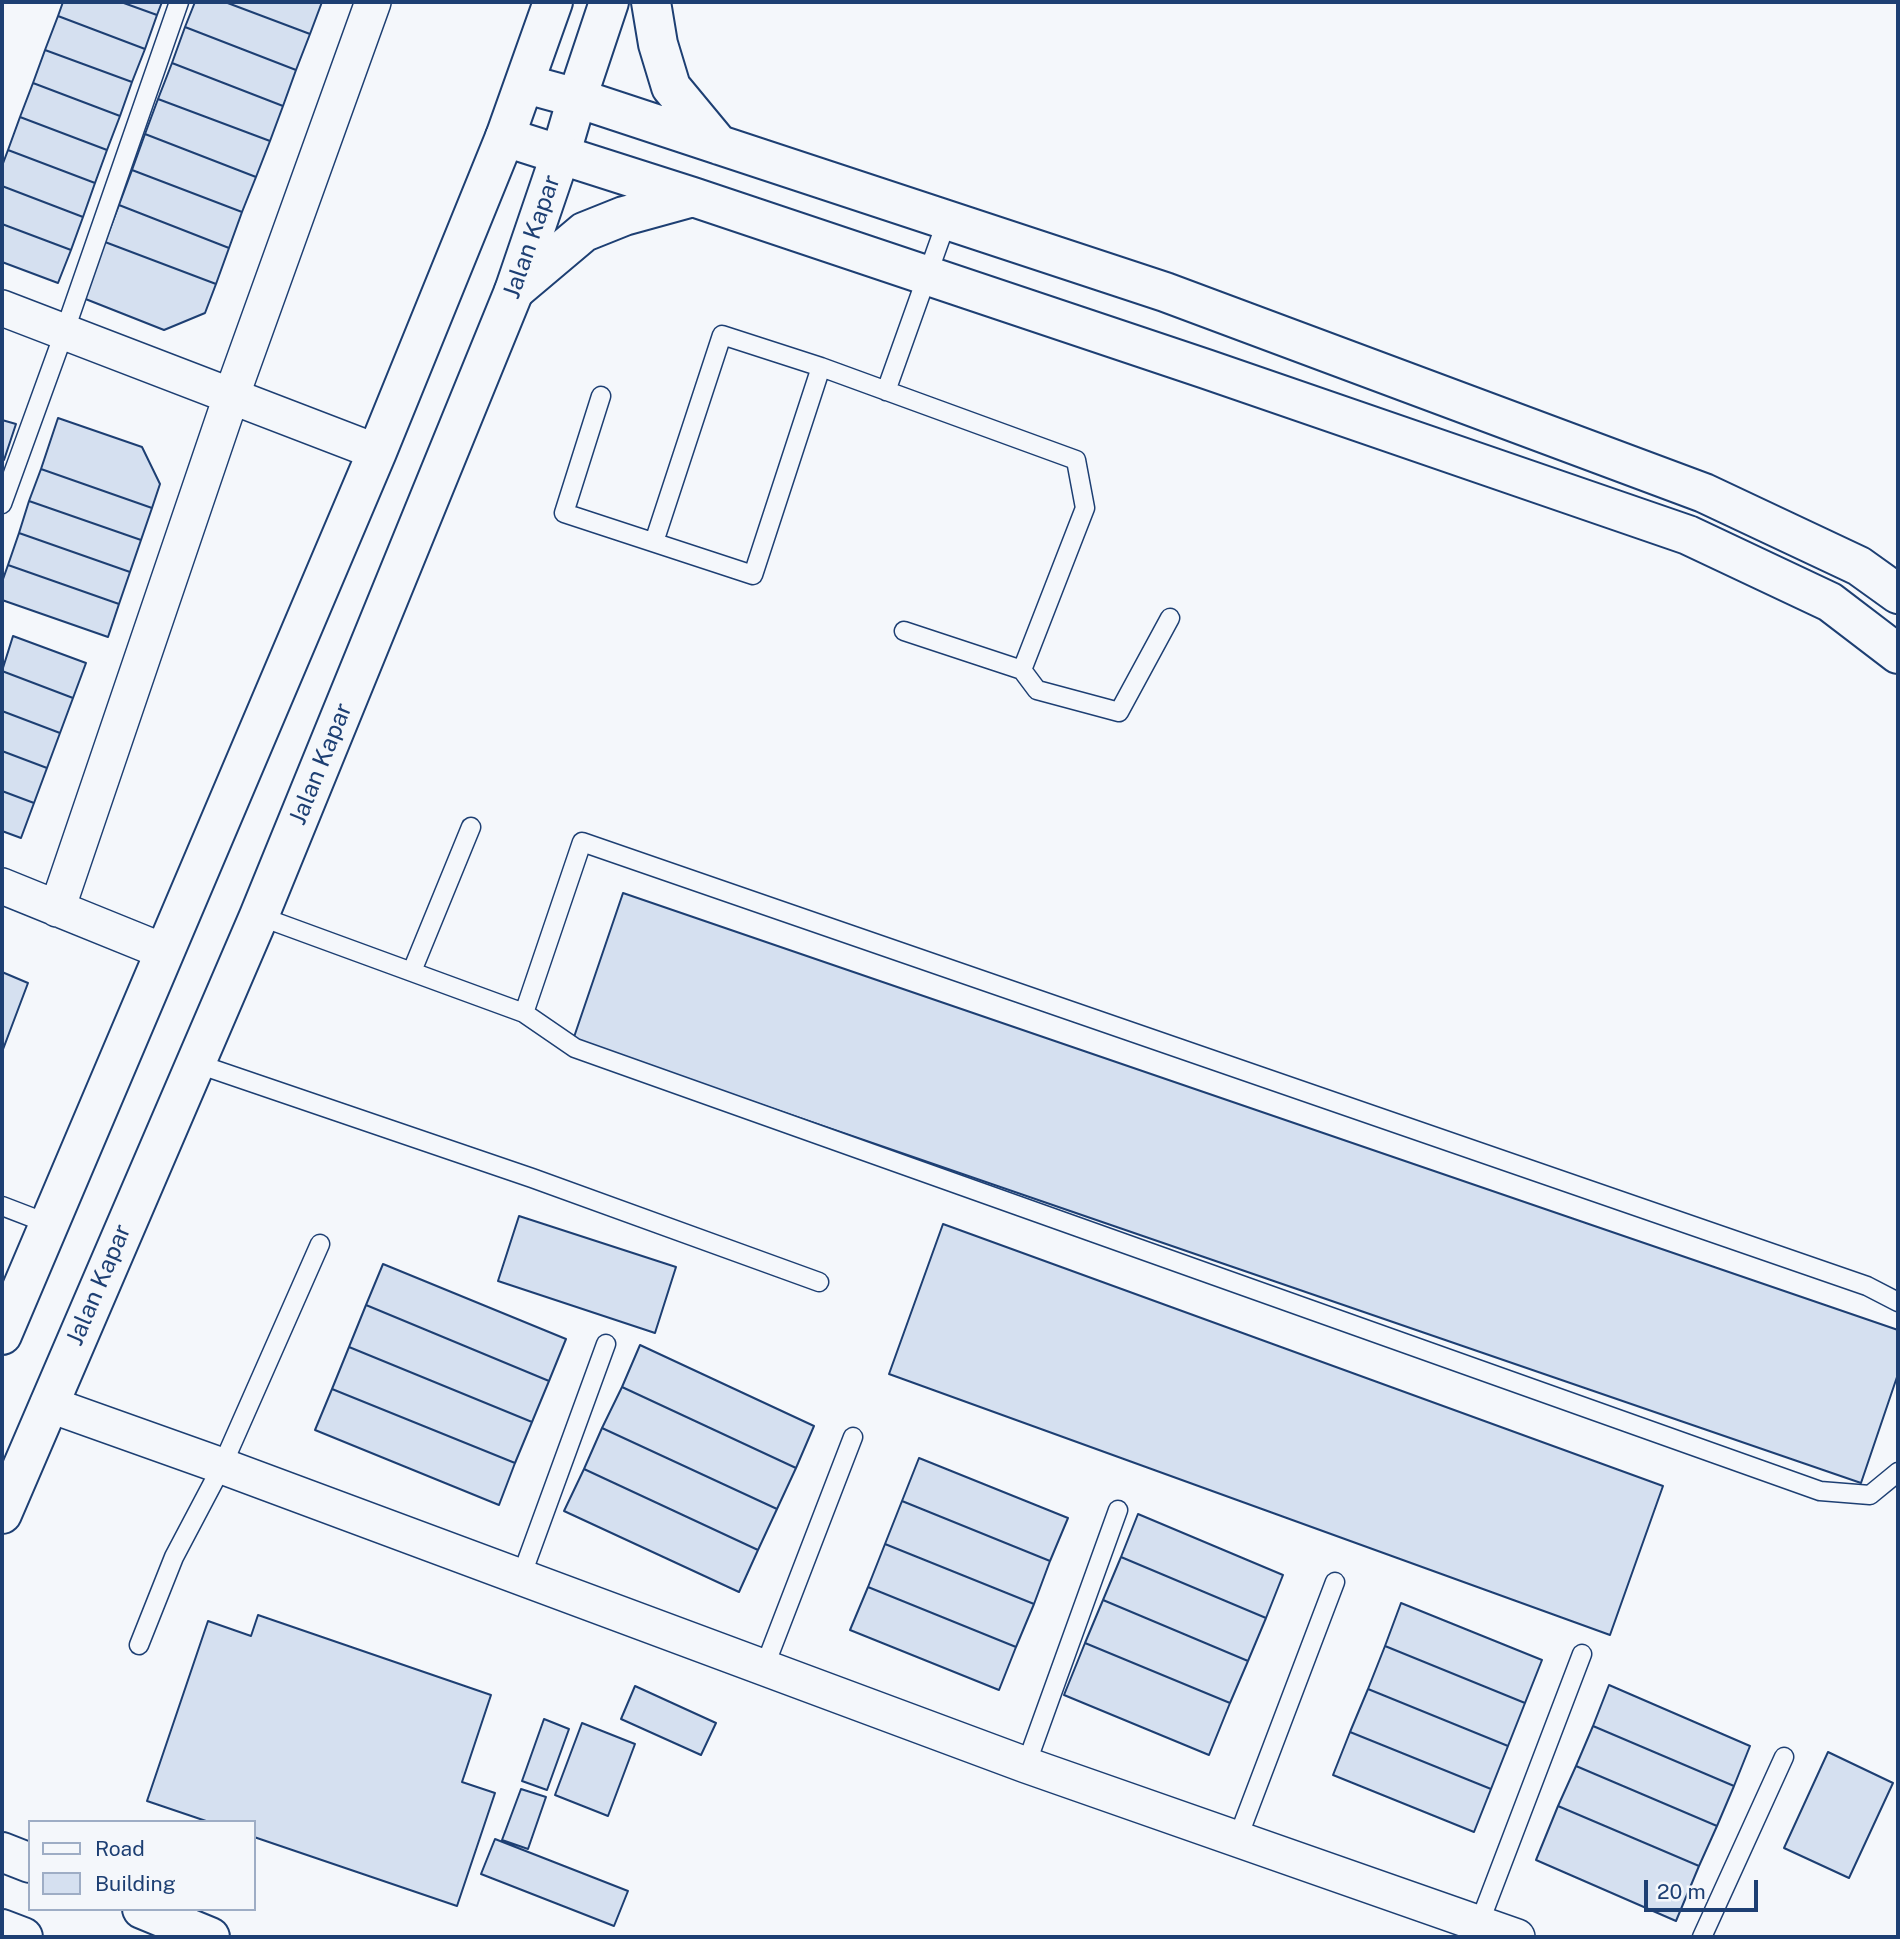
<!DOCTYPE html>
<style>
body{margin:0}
#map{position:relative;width:1900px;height:1939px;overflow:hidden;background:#f4f7fb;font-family:"Public Sans",sans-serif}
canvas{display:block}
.frame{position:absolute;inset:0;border:4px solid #1d3f73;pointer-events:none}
.legend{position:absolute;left:28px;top:1820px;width:228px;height:91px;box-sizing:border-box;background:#f4f7fb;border:2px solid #9eadc5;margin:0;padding:9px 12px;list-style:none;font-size:21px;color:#1d3f73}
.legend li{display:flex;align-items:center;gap:14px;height:35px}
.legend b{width:35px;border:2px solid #9eadc5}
.scale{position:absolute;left:1644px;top:1880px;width:114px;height:32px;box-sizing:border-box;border:4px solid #1d3f73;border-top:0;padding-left:9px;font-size:21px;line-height:24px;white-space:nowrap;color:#1d3f73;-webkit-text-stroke:5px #f4f7fb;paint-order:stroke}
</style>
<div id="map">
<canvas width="1900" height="1939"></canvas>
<div class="frame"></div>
<ul class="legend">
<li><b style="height:9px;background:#f4f7fb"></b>Road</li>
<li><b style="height:19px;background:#d5e0f0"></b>Building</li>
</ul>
<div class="scale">20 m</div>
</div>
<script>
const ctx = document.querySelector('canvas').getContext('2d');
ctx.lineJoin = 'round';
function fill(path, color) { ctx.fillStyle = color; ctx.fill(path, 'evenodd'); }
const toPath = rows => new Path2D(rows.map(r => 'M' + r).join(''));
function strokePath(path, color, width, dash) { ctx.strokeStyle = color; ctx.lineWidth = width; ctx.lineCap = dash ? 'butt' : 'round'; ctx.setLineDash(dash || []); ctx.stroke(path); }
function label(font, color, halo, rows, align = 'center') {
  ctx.font = font + ' "Public Sans",sans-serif'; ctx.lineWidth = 5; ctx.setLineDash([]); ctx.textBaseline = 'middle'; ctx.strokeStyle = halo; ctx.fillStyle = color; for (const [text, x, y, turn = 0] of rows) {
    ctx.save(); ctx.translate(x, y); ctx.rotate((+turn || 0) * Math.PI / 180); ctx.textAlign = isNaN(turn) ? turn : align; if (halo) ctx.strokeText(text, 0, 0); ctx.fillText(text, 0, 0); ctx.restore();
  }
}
const building = toPath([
 [63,2,121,2,157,15,145,49,58,16,63,2],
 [121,2,162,2,157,15,121,2],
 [195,2,225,2,310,34,296,70,185,27,195,2],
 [225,2,322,2,310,34,225,2],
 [58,16,145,49,132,82,45,50,58,16],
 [185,27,296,70,283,106,172,63,185,27],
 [45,50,132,82,120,116,33,83,45,50],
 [172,63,283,106,270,141,158,99,172,63],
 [33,83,120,116,107,150,20,117,33,83],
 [158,99,270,141,256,177,145,134,158,99],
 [20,117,107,150,95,183,8,150,20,117],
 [145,134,256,177,242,212,132,170,145,134],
 [8,150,95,183,83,217,2,186,2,166,8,150],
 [132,170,242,212,229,248,119,205,132,170],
 [2,186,83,217,71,250,2,224,2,186],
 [119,205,229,248,216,284,105,242,119,205],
 [2,224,71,250,58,283,2,262,2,224],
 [105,242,216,284,205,313,164,330,83,298,105,242],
 [58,418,142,447,160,484,152,508,41,469,58,418],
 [2,420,16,424,4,460,2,460,2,420],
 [41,469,152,508,141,540,29,501,41,469],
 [29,501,141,540,130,572,19,533,29,501],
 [19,533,130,572,119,604,8,565,19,533],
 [8,565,119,604,108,637,2,600,2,582,8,565],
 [13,636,86,663,73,698,2,671,13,636],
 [2,671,73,698,60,733,2,711,2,671],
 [2,711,60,733,47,768,2,751,2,711],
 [2,751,47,768,34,803,2,791,2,751],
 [2,791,34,803,21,838,2,831,2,791],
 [623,893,1898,1330,1898,1374,1861,1483,573,1040,623,893],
 [2,972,28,983,2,1052,2,972],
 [519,1216,676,1267,655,1333,498,1281,519,1216],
 [943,1224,1663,1486,1610,1635,889,1374,943,1224],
 [383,1264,566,1339,549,1381,366,1305,383,1264],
 [366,1305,549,1381,532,1422,349,1347,366,1305],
 [640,1345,814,1426,796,1468,622,1387,640,1345],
 [349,1347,532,1422,515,1463,332,1389,349,1347],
 [622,1387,796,1468,777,1509,602,1428,622,1387],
 [332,1389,515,1463,499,1505,315,1430,332,1389],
 [602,1428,777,1509,758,1550,584,1469,602,1428],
 [919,1458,1068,1518,1050,1561,902,1501,919,1458],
 [584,1469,758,1550,739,1592,564,1511,584,1469],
 [902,1501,1050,1561,1034,1604,885,1544,902,1501],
 [1138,1514,1283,1575,1266,1618,1121,1557,1138,1514],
 [885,1544,1034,1604,1016,1647,868,1587,885,1544],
 [1121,1557,1266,1618,1248,1661,1103,1600,1121,1557],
 [868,1587,1016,1647,999,1690,850,1630,868,1587],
 [1103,1600,1248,1661,1230,1703,1085,1643,1103,1600],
 [1401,1603,1542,1660,1525,1703,1385,1646,1401,1603],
 [258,1615,491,1695,462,1782,495,1793,457,1906,254,1837,254,1822,209,1822,147,1801,208,1621,251,1636,258,1615],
 [1085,1643,1230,1703,1209,1755,1064,1695,1085,1643],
 [1385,1646,1525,1703,1508,1746,1368,1689,1385,1646],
 [1609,1685,1750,1746,1734,1786,1593,1726,1609,1685],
 [635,1686,716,1723,701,1755,621,1719,635,1686],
 [1368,1689,1508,1746,1491,1789,1350,1732,1368,1689],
 [544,1719,569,1729,547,1790,522,1781,544,1719],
 [582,1723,635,1744,608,1816,555,1795,582,1723],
 [1593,1726,1734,1786,1717,1826,1576,1766,1593,1726],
 [1350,1732,1491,1789,1474,1832,1333,1775,1350,1732],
 [1828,1752,1893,1783,1849,1878,1784,1848,1828,1752],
 [1576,1766,1717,1826,1699,1866,1558,1806,1576,1766],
 [521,1789,546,1797,528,1849,502,1840,521,1789],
 [1558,1806,1699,1866,1676,1921,1536,1860,1558,1806],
 [495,1839,628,1891,614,1926,481,1874,495,1839]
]);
fill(building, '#d5e0f0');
strokePath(building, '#1d3f73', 2);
const service = toPath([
 [886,391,947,220],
 [601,396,564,513,753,575,821,367],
 [2,504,64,333,179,2],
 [654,542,722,335,821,367,1076,460,1085,508,1022,670,904,631],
 [1022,670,1037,690,1119,712,1170,618],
 [259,916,524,1013,575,1048,1820,1491,1870,1495,1898,1472],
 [412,971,471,827],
 [524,1013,582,842,1867,1286,1898,1302],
 [195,1063,532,1178,819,1282],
 [2,1206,49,1224],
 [521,1577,606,1344],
 [139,1645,174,1557,222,1466,320,1244],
 [764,1668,853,1437],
 [1026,1765,1118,1510],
 [1237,1840,1335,1582],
 [1479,1924,1582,1654],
 [1702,1937,1784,1757]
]);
const minor = toPath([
 [2,308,377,452],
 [2,886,165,952],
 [57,909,231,397,373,2],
 [48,1404,222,1466,1026,1765,1517,1937]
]);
const trunk = toPath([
 [2,1335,377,452,505,137,553,2],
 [2,1514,259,916,514,291,560,156,577,98,609,2]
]);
const motorway = toPath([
 [651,2,658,44,671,87,719,145],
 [526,84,577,98,1165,292,1704,493,1859,566,1898,594],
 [505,137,693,197,1206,369,1688,535,1830,602,1898,654],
 [514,291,584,232,624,216,693,197],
 [2,1852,30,1863],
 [142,1909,210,1937],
 [2,1929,23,1937]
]);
strokePath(service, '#1d3f73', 21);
strokePath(minor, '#1d3f73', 38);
strokePath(trunk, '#1d3f73', 42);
strokePath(motorway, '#1d3f73', 42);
strokePath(service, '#f4f7fb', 18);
strokePath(minor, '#f4f7fb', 35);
strokePath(trunk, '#f4f7fb', 38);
strokePath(motorway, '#f4f7fb', 38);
label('24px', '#1d3f73', '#f4f7fb', [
 ["Jalan Kapar",532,237,-71],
 ["Jalan Kapar",321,764,-68],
 ["Jalan Kapar",99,1285,-67]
]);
</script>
